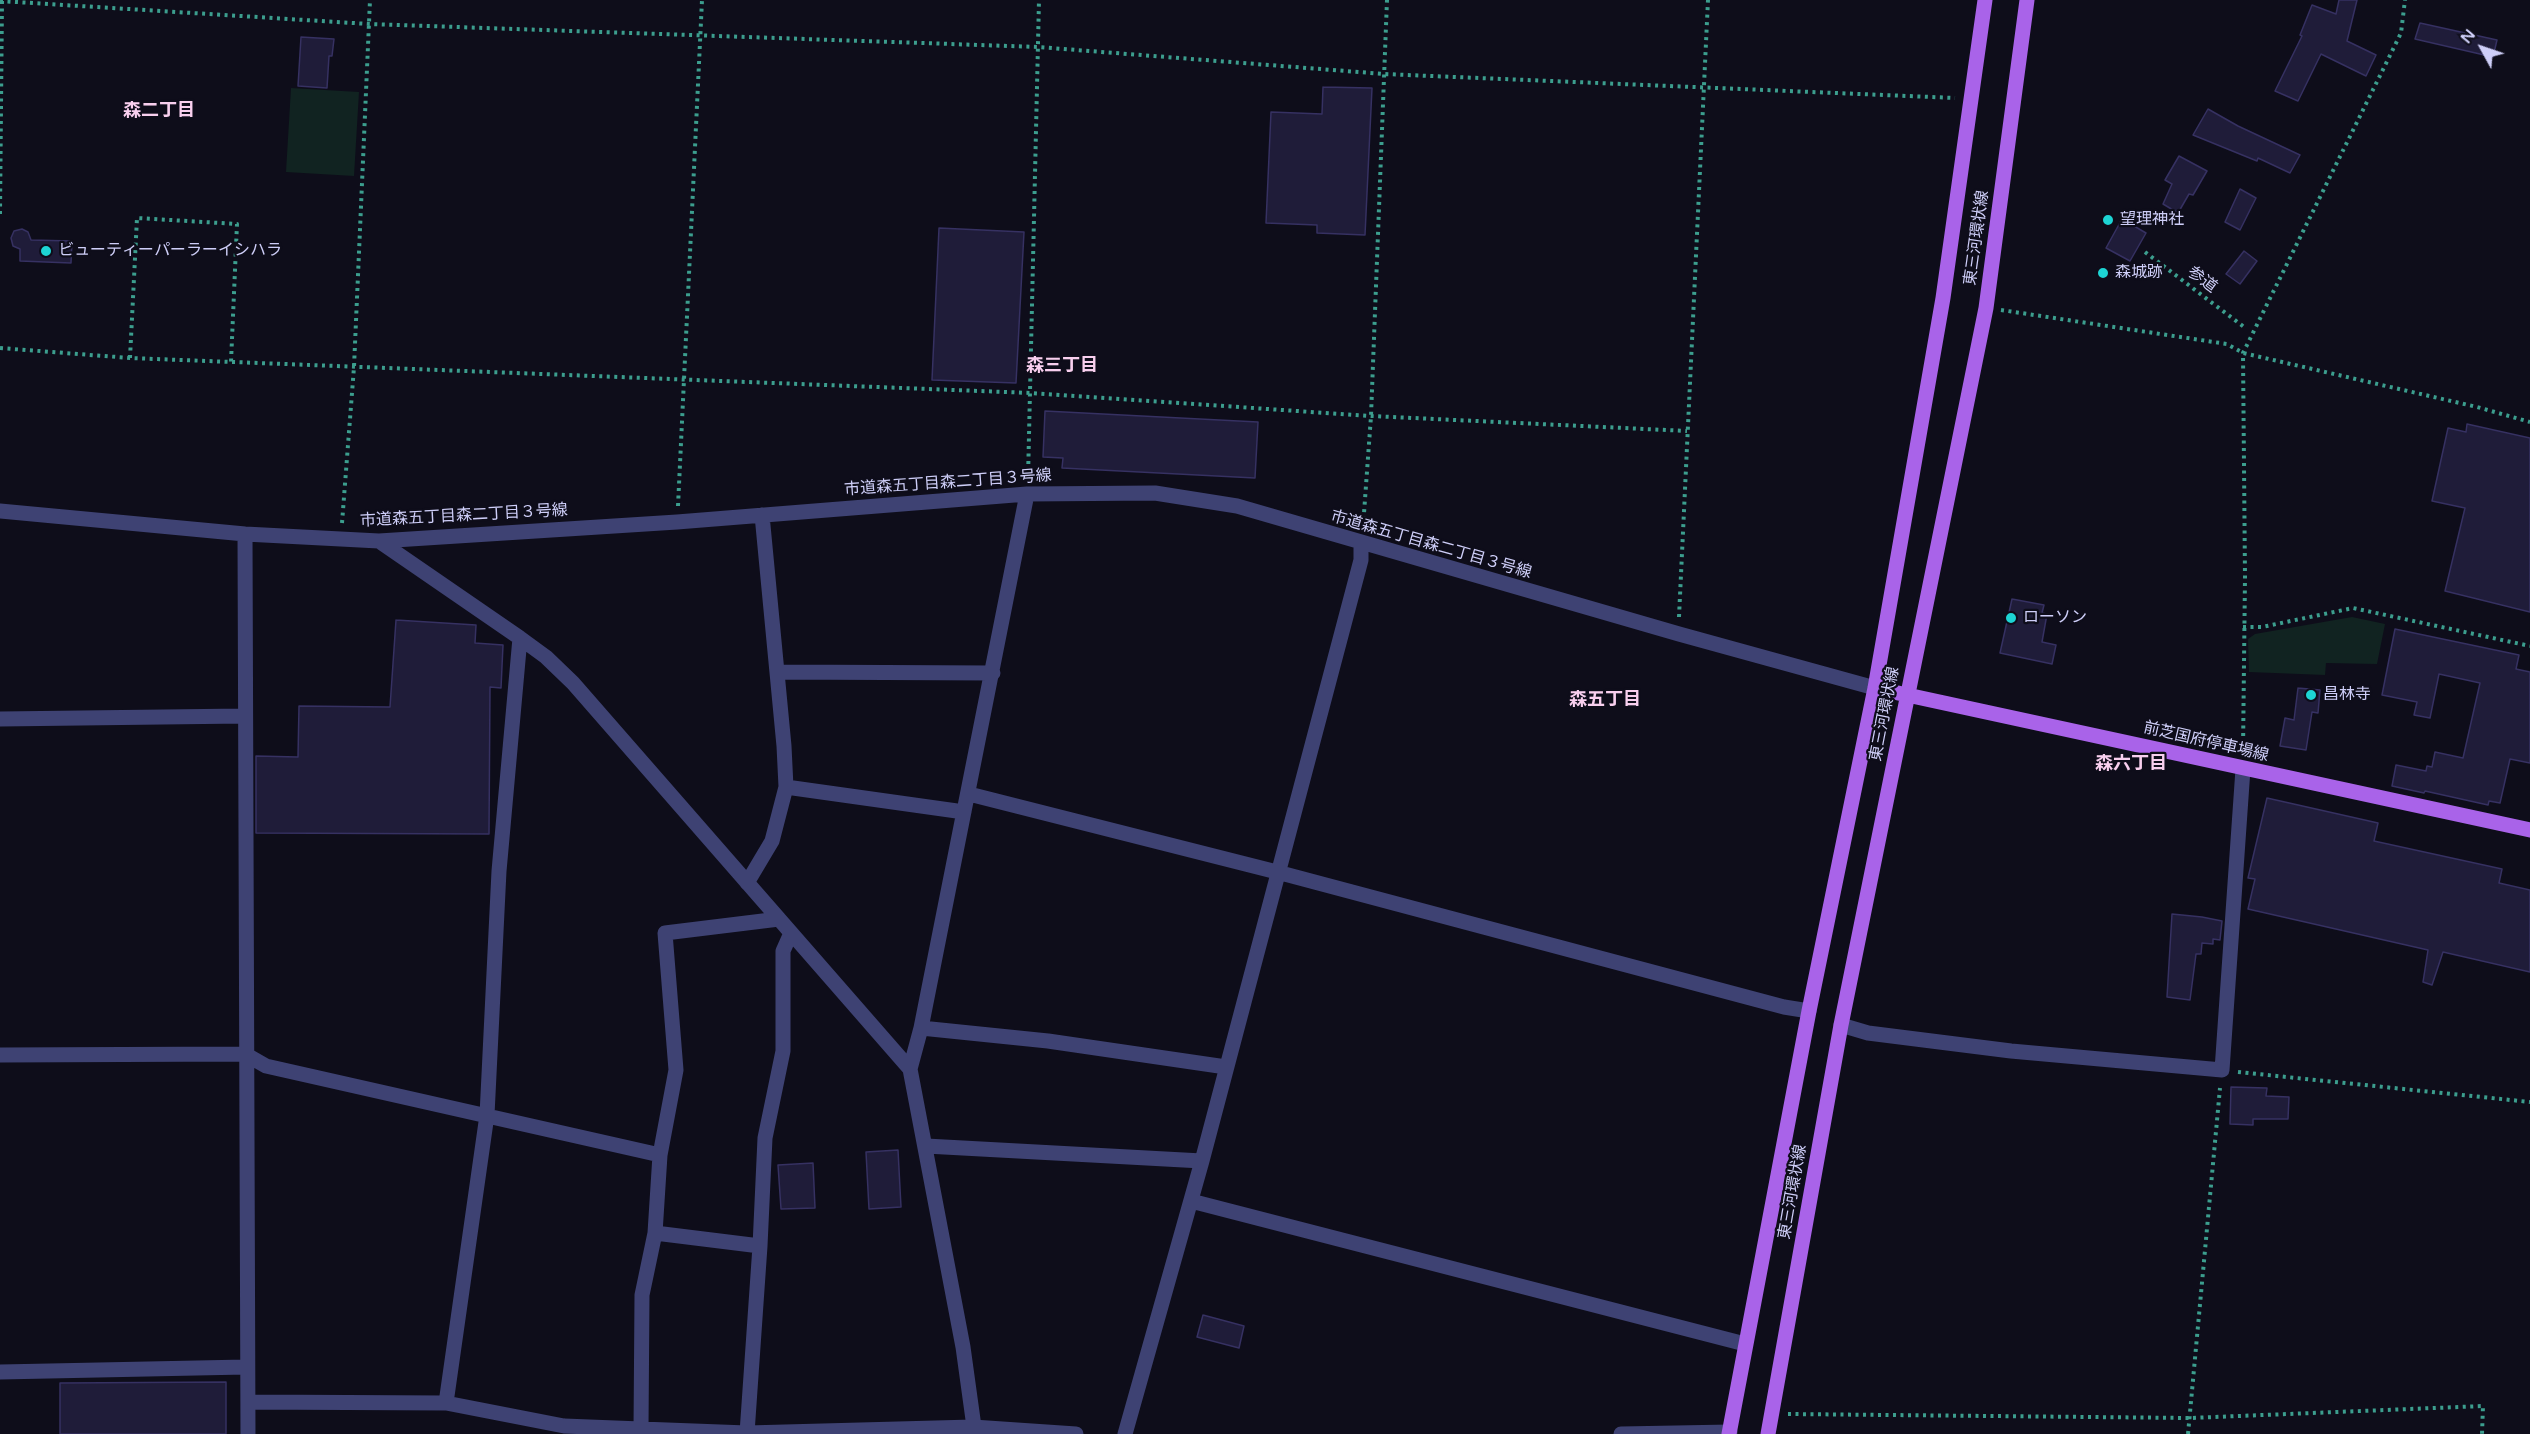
<!DOCTYPE html>
<meta charset="utf-8">
<style>
body{margin:0}
#map{position:relative;width:2530px;height:1434px;overflow:hidden;background:#0e0d1a;font-family:"Varela Round",sans-serif}
canvas{display:block}
.north{position:absolute;left:2452px;top:18px;width:60px;height:60px;-webkit-text-stroke:4px #0e0d1a;paint-order:stroke;rotate:310deg;font-size:16px;font-weight:700;line-height:24px;text-align:center;color:#cecef8}
.north::after{content:'';display:block;margin:auto;width:21px;height:27px;background:#cecef8;clip-path:polygon(50% 0,100% 100%,50% 72%,0 100%)}
</style>
<div id="map">
<canvas width="2530" height="1434"></canvas>
<div class="north">N</div>
</div>
<script>
const ctx = document.querySelector('canvas').getContext('2d');
ctx.lineJoin = 'round';
function fill(path, color) { ctx.fillStyle = color; ctx.fill(path, 'evenodd'); }
const toPath = rows => new Path2D(rows.map(r => 'M' + r).join(''));
function strokePath(path, color, width, dash) { ctx.strokeStyle = color; ctx.lineWidth = width; ctx.lineCap = dash ? 'butt' : 'round'; ctx.setLineDash(dash || []); ctx.stroke(path); }
function label(font, color, halo, rows, align = 'center') {
  ctx.font = font + ' "Varela Round","Noto Sans JP",sans-serif'; ctx.lineWidth = 4.5; ctx.setLineDash([]); ctx.textBaseline = 'middle'; ctx.strokeStyle = halo; ctx.fillStyle = color; for (const [text, x, y, turn = 0] of rows) {
    ctx.save(); ctx.translate(x, y); ctx.rotate((+turn || 0) * Math.PI / 180); ctx.textAlign = isNaN(turn) ? turn : align; if (halo) ctx.strokeText(text, 0, 0); ctx.fillText(text, 0, 0); ctx.restore();
  }
}
fill(toPath([
 [291,88,359,92,354,176,286,172],
 [2352,617,2385,624,2377,664,2326,663,2325,675,2249,672,2248,639,2255,634]
]), '#112321');
const building = toPath([
 [2339,0,2357,0,2347,41,2376,55,2366,76,2321,54,2298,101,2275,91,2302,36,2300,35,2312,5,2336,14,2339,0],
 [2420,23,2497,40,2493,57,2415,39,2420,23],
 [301,37,334,39,332,56,329,56,327,88,298,86,301,37],
 [1323,87,1372,88,1365,235,1317,233,1317,225,1266,223,1271,112,1322,114,1323,87],
 [2208,109,2238,126,2300,155,2290,173,2258,158,2257,161,2193,135,2208,109],
 [2179,156,2207,171,2193,195,2189,194,2178,213,2163,204,2172,184,2165,180,2179,156],
 [2240,189,2256,198,2240,230,2225,222,2240,189],
 [2122,219,2146,233,2130,261,2106,248,2122,219],
 [939,228,1024,232,1016,383,932,380,939,228],
 [22,229,28,232,31,240,72,241,71,263,20,261,20,249,13,246,11,238,14,231,22,229],
 [2244,251,2257,261,2240,284,2226,274,2244,251],
 [1045,411,1258,422,1255,478,1062,468,1063,458,1043,457,1045,411],
 [2467,424,2530,438,2530,612,2445,591,2465,508,2432,501,2448,428,2466,432,2467,424],
 [2012,599,2044,605,2042,613,2047,614,2042,642,2056,645,2052,664,2000,653,2012,599],
 [396,620,476,625,475,643,503,645,501,688,490,687,489,834,256,833,256,756,298,757,299,706,390,707,396,620],
 [2395,629,2519,655,2516,669,2530,672,2530,763,2510,759,2500,803,2489,801,2488,805,2425,791,2424,793,2392,786,2396,765,2426,771,2427,766,2432,767,2435,752,2463,758,2480,683,2439,674,2430,718,2414,715,2417,702,2382,695,2395,629],
 [2298,688,2320,690,2318,713,2312,712,2306,750,2280,746,2285,718,2294,720,2298,688],
 [2267,798,2378,823,2374,841,2502,869,2499,883,2530,890,2530,972,2443,952,2432,985,2423,982,2428,950,2248,909,2255,879,2248,878,2267,798],
 [2172,914,2202,917,2222,921,2220,940,2213,939,2213,944,2202,943,2201,954,2196,954,2190,1000,2167,997,2172,914],
 [2231,1087,2267,1088,2266,1096,2289,1097,2288,1119,2253,1119,2253,1125,2230,1124,2231,1087],
 [898,1150,901,1207,869,1209,866,1152,898,1150],
 [813,1163,815,1208,781,1209,778,1165,813,1163],
 [1203,1315,1244,1326,1239,1348,1197,1337,1203,1315],
 [226,1382,226,1434,60,1434,60,1383,226,1382]
]);
fill(building, '#1f1c39');
strokePath(building, '#363162', 1.5);
strokePath(toPath([
 [0,1,369,24,1038,47,1384,74,1955,98],
 [0,214,2,1],
 [2145,252,2244,327],
 [2001,310,2227,344,2243,353,2477,407,2530,422],
 [0,348,130,358,1031,393,1371,416,1687,431],
 [130,358,137,218,237,224,231,362],
 [1028,479,1039,0],
 [678,506,702,0],
 [342,523,354,367,370,0],
 [1363,527,1371,416,1387,0],
 [1679,617,1708,0],
 [2243,627,2262,627,2353,608,2530,646],
 [2243,751,2245,577,2243,353,2401,33,2405,0],
 [2238,1072,2530,1102],
 [1788,1414,2190,1418,2483,1406,2482,1434],
 [2188,1434,2220,1088]
]), '#3c9e8e', 4, [3, 4.5]);
strokePath(toPath([
 [0,511,245,534,379,541,677,522,1027,494,1155,493,1237,506,1679,634,1875,688],
 [245,534,248,1434],
 [379,541,520,638,546,657,573,683,910,1069],
 [777,672,993,673],
 [0,719,244,716],
 [786,787,964,812],
 [969,794,1277,872,1784,1007,1809,1011],
 [747,883,772,841,786,787,784,746,762,515],
 [1841,1025,1868,1033,2011,1051,2222,1070,2243,769],
 [921,1028,1048,1041,1226,1067],
 [0,1055,245,1054,266,1066,660,1155],
 [926,1146,1202,1161],
 [1191,1201,1745,1344],
 [655,1233,760,1246],
 [0,1372,246,1367],
 [248,1402,446,1403,564,1426,641,1429,747,1433,973,1427,1076,1434],
 [446,1403,487,1115,499,871,520,638],
 [641,1429,642,1295,655,1233,660,1155,676,1070,665,933,779,919],
 [747,1433,760,1246,765,1138,783,1051,783,951,791,933],
 [975,1434,963,1347,910,1069,921,1028,1027,494],
 [1125,1434,1202,1161,1361,560,1361,544],
 [1621,1434,1730,1432]
]), '#3e4273', 15);
strokePath(toPath([
 [1875,688,2530,830],
 [1729,1434,1809,1011,1875,688,1943,298,1985,0],
 [1768,1434,1841,1025,1986,308,2027,0]
]), '#a963e9', 15);
for (const [x, y, r, color] of [
 [2108,220,6,"#1dd4d4"],
 [46,251,6,"#1dd4d4"],
 [2103,273,6,"#1dd4d4"],
 [2011,618,6,"#1dd4d4"],
 [2311,695,6,"#1dd4d4"]
]) { const dot = new Path2D(); dot.arc(x, y, r, 0, 2 * Math.PI); ctx.fillStyle = color; ctx.fill(dot); strokePath(dot, '#0e0d1a', 2); }
label('16px', '#cecef8', '#0e0d1a', [
 ["望理神社",2120,220],
 ["ビューティーパーラーイシハラ",58,251],
 ["森城跡",2115,273],
 ["ローソン",2023,618],
 ["昌林寺",2323,695]
], 'left');
label('16px', '#cecef8', '#0e0d1a', [
 ["東三河環状線",1977,238,-82],
 ["参道",2202,280,37],
 ["市道森五丁目森二丁目３号線",948,483,-4],
 ["市道森五丁目森二丁目３号線",464,516,-3],
 ["市道森五丁目森二丁目３号線",1431,545,16],
 ["東三河環状線",1885,714,-79],
 ["前芝国府停車場線",2206,742,13],
 ["東三河環状線",1793,1192,-80]
]);
label('bold 18px', '#f8cfee', '#0e0d1a', [
 ["森二丁目",159,111],
 ["森三丁目",1062,366],
 ["森五丁目",1605,700],
 ["森六丁目",2131,764]
]);
</script>
